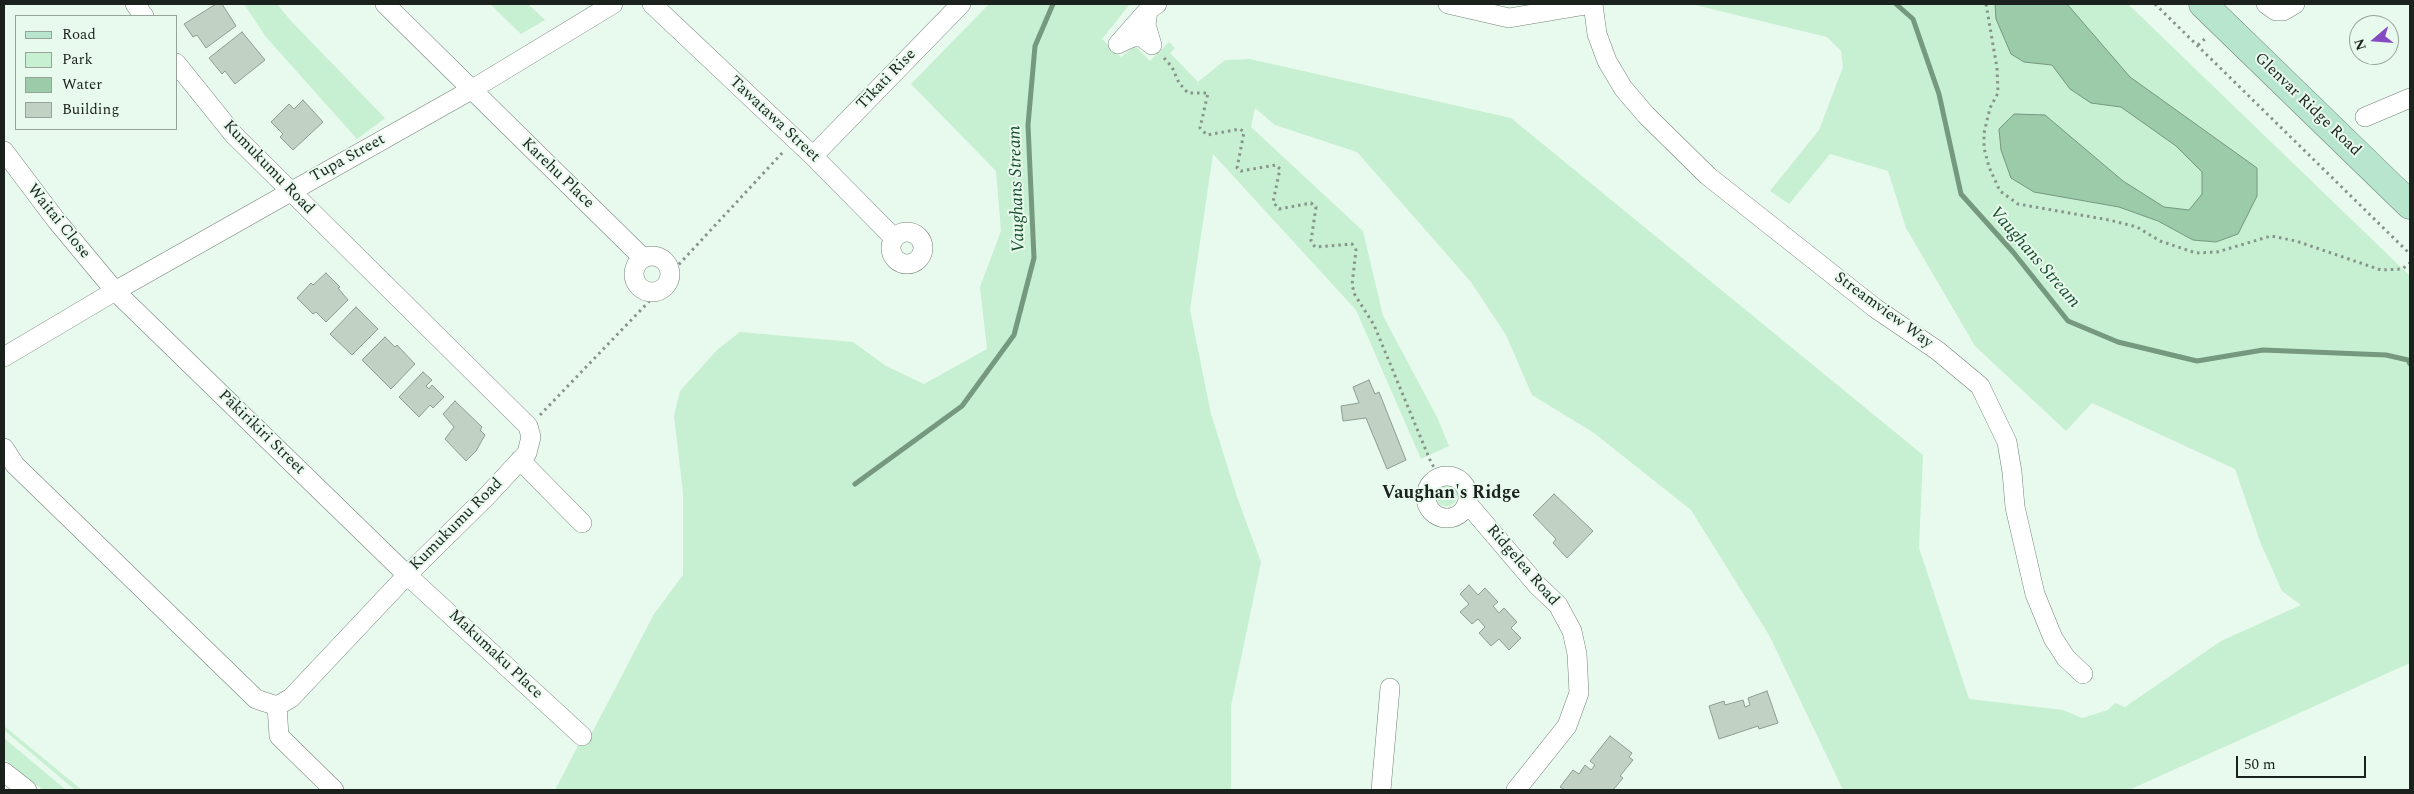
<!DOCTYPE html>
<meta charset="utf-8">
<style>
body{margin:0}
#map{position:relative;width:2414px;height:794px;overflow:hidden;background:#e8faed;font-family:Spectral,serif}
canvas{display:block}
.frame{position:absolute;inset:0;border:5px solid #1b211c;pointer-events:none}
.legend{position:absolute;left:15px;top:15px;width:162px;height:115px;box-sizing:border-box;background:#e8faed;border:1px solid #96a399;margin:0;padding:6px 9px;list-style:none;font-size:15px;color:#1b211c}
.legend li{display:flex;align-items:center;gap:10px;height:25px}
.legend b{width:25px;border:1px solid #96a399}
.north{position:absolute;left:2349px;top:15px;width:50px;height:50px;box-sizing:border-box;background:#e8faed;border:1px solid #96a399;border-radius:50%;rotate:252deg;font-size:14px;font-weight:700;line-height:20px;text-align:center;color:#1b211c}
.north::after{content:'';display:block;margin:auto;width:18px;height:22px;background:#854bc2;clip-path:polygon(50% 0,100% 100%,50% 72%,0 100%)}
.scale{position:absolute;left:2236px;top:756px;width:130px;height:22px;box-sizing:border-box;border:2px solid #1b211c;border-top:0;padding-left:6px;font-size:15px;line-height:18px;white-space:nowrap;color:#1b211c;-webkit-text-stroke:4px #e8faed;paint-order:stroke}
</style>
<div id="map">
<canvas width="2414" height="794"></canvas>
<div class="frame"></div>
<ul class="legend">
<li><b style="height:6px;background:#b7e5ce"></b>Road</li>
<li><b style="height:14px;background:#c7efd1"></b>Park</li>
<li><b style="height:14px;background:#9ccba9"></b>Water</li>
<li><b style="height:14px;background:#c1d2c5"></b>Building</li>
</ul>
<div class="north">N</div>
<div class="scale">50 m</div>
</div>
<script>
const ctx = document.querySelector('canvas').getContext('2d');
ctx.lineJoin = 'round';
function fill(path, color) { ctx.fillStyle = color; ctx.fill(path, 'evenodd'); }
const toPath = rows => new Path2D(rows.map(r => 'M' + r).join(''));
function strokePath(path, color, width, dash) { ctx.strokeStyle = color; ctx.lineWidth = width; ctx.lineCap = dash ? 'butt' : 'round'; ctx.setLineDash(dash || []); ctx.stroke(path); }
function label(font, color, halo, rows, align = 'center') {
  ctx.font = font + ' Spectral,serif'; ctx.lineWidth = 4; ctx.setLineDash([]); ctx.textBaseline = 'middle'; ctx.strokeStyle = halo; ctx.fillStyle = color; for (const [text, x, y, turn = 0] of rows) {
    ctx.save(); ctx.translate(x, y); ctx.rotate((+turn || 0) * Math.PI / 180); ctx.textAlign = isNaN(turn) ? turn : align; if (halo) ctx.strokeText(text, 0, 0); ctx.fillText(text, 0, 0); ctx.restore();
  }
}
fill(toPath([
 [244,4,277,4,291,21,385,118,357,139,266,37],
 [490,4,528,4,545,20,521,34],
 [989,4,1130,4,1102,39,1121,57,1135,46,1150,61,1169,42,1175,48,1170,53,1198,82,1225,60,1250,59,1511,118,1923,455,1919,548,1969,699,2063,710,2082,718,2108,710,2115,703,2125,707,2221,641,2301,605,2282,591,2261,544,2235,469,2092,403,2066,431,1975,346,1906,228,1888,171,1830,154,1789,204,1770,191,1819,130,1843,67,1841,51,1827,37,1691,4,2128,4,2410,276,2410,663,2129,790,1843,790,1769,635,1691,510,1594,433,1532,395,1506,335,1471,282,1357,152,1275,125,1255,108,1251,127,1363,231,1383,316,1437,417,1449,446,1421,459,1356,310,1213,154,1190,310,1211,414,1237,497,1261,562,1231,706,1231,790,555,790,578,746,593,731,654,614,683,575,683,493,674,416,680,391,717,350,740,332,853,342,886,366,924,384,987,349,980,287,1001,231,996,171,911,84],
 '1435 495a11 11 0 1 1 22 0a11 11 0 1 1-22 0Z',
 [4,726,82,790,75,790,4,730],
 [4,738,66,790,43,790,4,759]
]), '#c7efd1');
const water = toPath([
 [1995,4,2067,4,2130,77,2257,168,2257,196,2238,234,2216,242,2193,240,2158,221,2119,207,2034,192,2011,178,2001,150,1999,129,2014,114,2045,115,2123,181,2164,207,2189,210,2202,194,2202,172,2176,146,2121,107,2091,103,2070,89,2052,65,2024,62,2011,54,1996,19,1995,4]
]);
fill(water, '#9ccba9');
strokePath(water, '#75987f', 1);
strokePath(toPath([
 [1896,4,1913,19,1939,94,1961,194,2013,252,2068,321,2118,342,2197,361,2263,350,2386,355,2408,360,2410,364],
 [855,484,962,406,1014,335,1034,258,1028,125,1035,46,1053,4]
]), '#75987f', 5);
const building = toPath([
 [216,4,222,4,236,26,206,48,197,35,193,37,184,24,216,4],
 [242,32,265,60,235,84,225,71,222,74,209,58,242,32],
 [303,100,323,122,293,150,280,137,283,134,271,122,289,104,294,109,303,100],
 [326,273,340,287,338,288,348,300,326,322,316,312,313,314,297,298,311,283,313,285,326,273],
 [356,307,378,329,352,355,330,334,356,307],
 [385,337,395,347,397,345,415,364,391,389,362,360,385,337],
 [423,372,432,380,426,386,429,389,432,385,444,397,433,408,430,405,419,417,399,397,423,372],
 [1369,380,1375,394,1379,392,1406,460,1387,469,1366,418,1343,421,1341,406,1359,403,1353,387,1369,380],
 [455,401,482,427,480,430,485,435,476,451,466,461,445,439,454,427,443,414,455,401],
 [1554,494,1593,531,1567,558,1553,543,1556,539,1533,515,1554,494],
 [1469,585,1478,595,1485,588,1498,602,1493,606,1499,613,1504,608,1517,622,1511,628,1521,638,1509,650,1499,639,1491,646,1479,633,1485,627,1478,619,1472,624,1460,612,1469,604,1460,594,1469,585],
 [1767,691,1778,723,1759,729,1758,726,1719,739,1709,706,1724,701,1725,705,1743,700,1745,707,1750,705,1748,698,1767,691],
 [1610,736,1632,753,1629,757,1633,760,1620,776,1623,778,1613,790,1565,790,1560,787,1573,770,1579,774,1585,765,1591,770,1595,765,1590,761,1610,736]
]);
fill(building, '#c1d2c5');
strokePath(building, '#8d9d91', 1);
const street = toPath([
 [135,4,144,16],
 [385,4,643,258],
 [652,4,813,156,894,238],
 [1448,4,1509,18,1592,4],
 [1593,4,1597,34,1607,61,1623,88,1646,115,1708,176,1875,308,1938,351,1980,386,2007,442,2012,472,2015,507,2035,594,2053,638,2066,658,2083,674],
 [2266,4,2276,11,2283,11,2295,4],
 [1148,10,1146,25,1152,45,1142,37,1133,37,1118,44,1148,10,1157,4],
 [176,63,234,135,528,426,531,437,527,453,486,497,407,575,291,698,277,706],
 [2365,117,2410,98],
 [4,151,56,220,115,291,407,575,582,736],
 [813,156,961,4],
 '891 248a16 16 0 1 1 32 0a16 16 0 1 1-32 0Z',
 '634 274a18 18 0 1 1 36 0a18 18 0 1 1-36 0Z',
 [4,357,115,291,471,90,613,4],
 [4,448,15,465,256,699,277,706],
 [520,460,582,523],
 '1426 497a21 21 0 1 1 42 0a21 21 0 1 1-42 0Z',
 [1468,504,1537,585,1558,605,1572,631,1577,654,1579,693,1567,726,1516,790],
 [277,706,279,736,334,790],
 [4,772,27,790],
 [1381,790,1390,688]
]);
const secondary = toPath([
 [2203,4,2410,205]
]);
strokePath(street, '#738377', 20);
strokePath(secondary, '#738377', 29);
strokePath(toPath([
 [1986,4,1997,68,1998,93,1990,108,1984,133,1984,148,1989,167,2000,191,2018,204,2109,220,2137,227,2160,241,2196,253,2217,252,2271,236,2296,241,2381,270,2402,269,2410,263],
 [2155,4,2410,254],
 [2198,45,2207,37],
 [1164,58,1172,67,1179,83,1188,93,1208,93,1200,128,1207,135,1240,129,1244,132,1237,168,1241,171,1276,165,1280,169,1273,202,1279,209,1311,203,1316,207,1311,241,1315,247,1352,244,1356,250,1352,285,1355,295,1374,325,1430,460,1439,477],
 [670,274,784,151],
 [540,415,661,289]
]), '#88948b', 3, [2.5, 4]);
strokePath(street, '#fff', 19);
strokePath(secondary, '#b7e5ce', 28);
label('16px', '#1b211c', '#e8faed', [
 ["Tīkati Rise",887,80,-46],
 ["Glenvar Ridge Road",2307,105,44],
 ["Tawatawa Street",774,120,43],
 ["Tupa Street",348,159,-29],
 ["Kumukumu Road",268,168,46],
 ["Karehu Place",557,174,44],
 ["Waitai Close",58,222,51],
 ["Streamview Way",1883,311,36],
 ["Pākirikiri Street",261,433,44],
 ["Kumukumu Road",457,525,-45],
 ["Ridgelea Road",1522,566,49],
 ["Makumaku Place",495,655,43]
]);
label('italic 18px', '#164c2b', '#e8faed', [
 ["Vaughans Stream",1018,189,-92],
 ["Vaughans Stream",2034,258,49]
]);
label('bold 18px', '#1b211c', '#e8faed', [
 ["Vaughan's Ridge",1451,494]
]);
</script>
